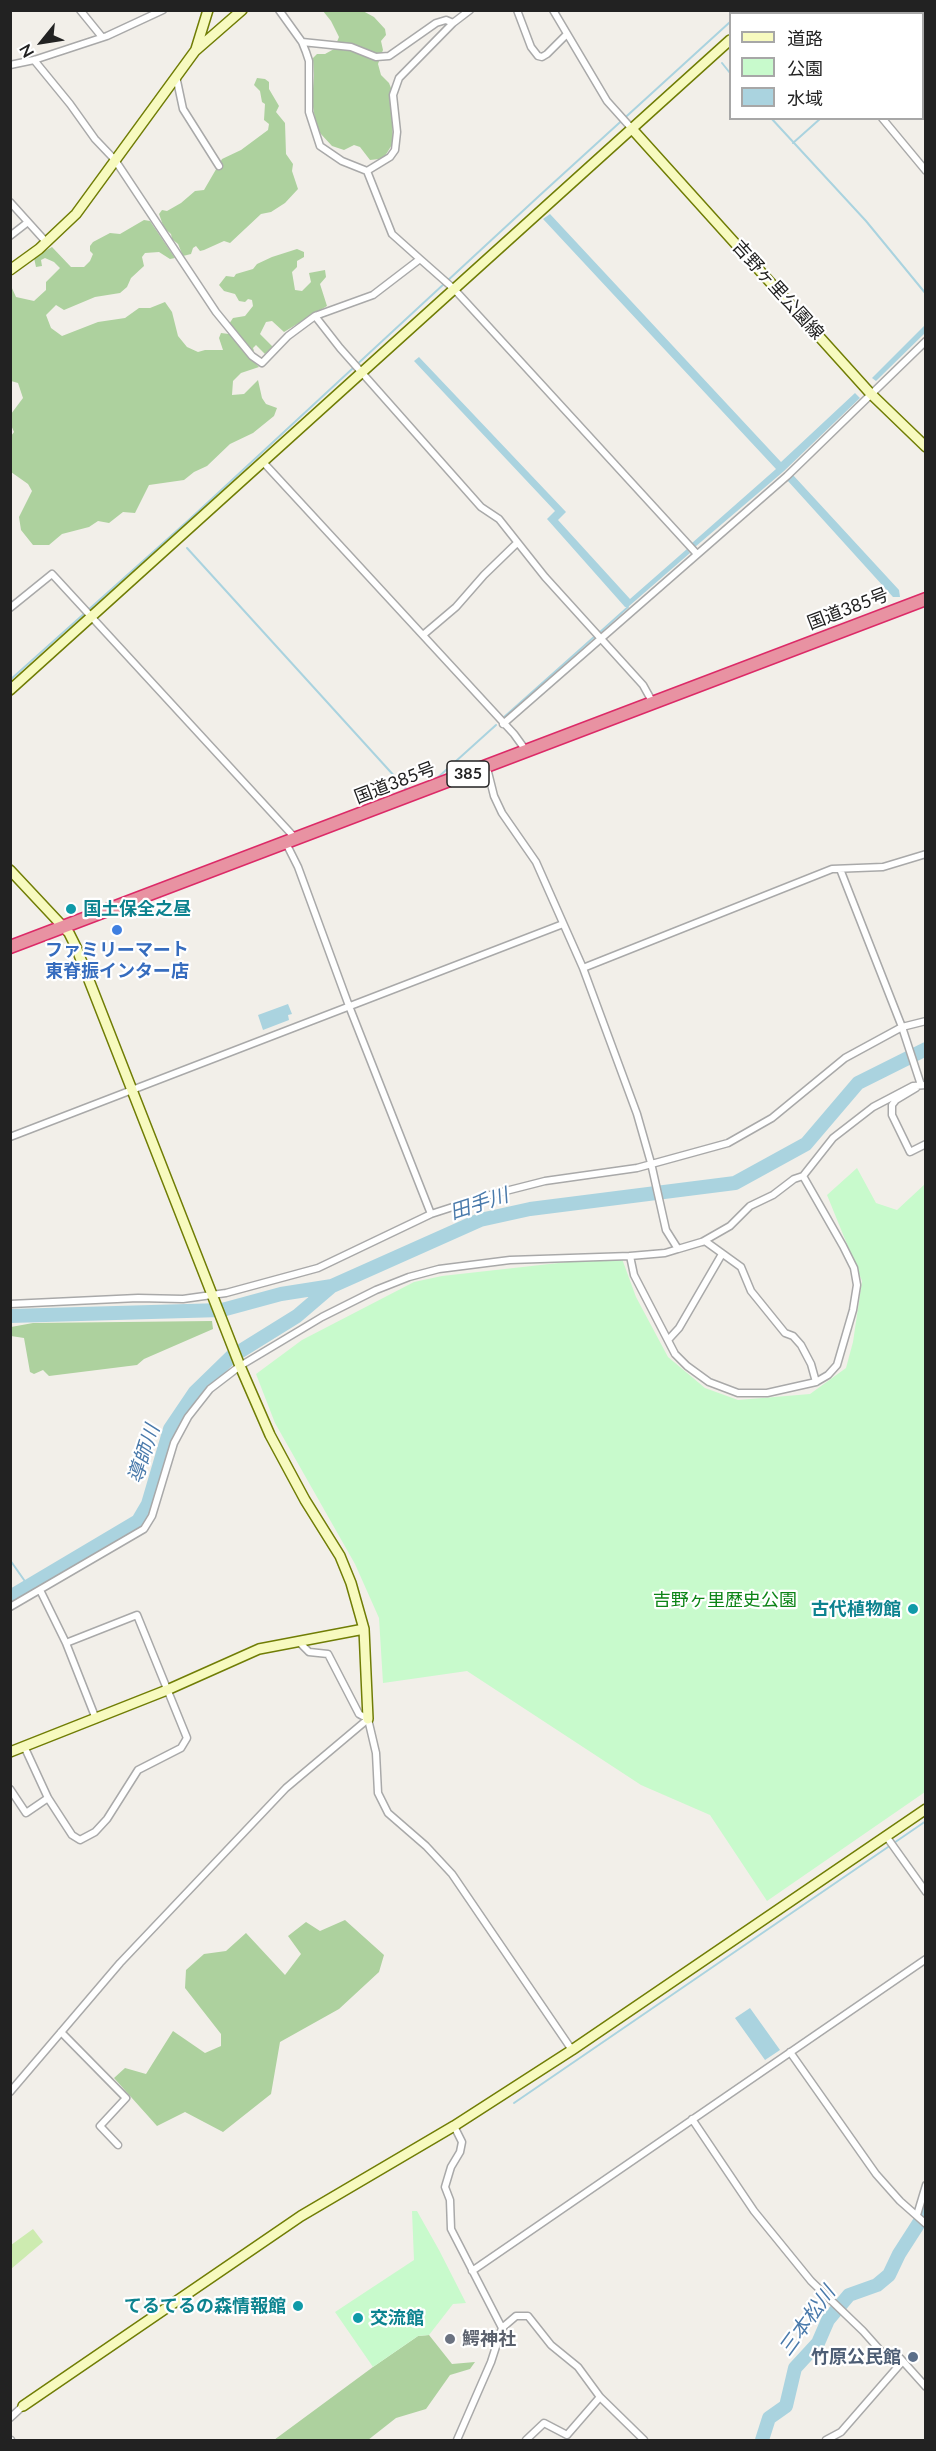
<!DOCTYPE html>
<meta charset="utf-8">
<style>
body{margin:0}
#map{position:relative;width:936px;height:2451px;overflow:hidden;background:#f2efe9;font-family:Lato,"Noto Sans JP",sans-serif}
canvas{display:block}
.frame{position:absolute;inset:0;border:12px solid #222;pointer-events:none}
.legend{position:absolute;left:729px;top:12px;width:195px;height:108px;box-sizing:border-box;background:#fff;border:2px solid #a7a7a7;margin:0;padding:8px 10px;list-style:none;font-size:18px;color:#222}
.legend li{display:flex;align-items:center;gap:12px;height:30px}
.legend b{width:30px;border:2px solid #a7a7a7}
.north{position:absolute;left:12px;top:12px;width:60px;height:60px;-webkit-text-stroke:4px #fff;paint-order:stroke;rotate:240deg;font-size:16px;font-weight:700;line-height:24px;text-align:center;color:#222}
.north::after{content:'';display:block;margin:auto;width:21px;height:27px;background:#222;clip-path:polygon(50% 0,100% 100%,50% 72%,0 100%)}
</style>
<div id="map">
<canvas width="936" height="2451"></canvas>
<div class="frame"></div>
<ul class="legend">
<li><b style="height:8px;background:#f7fabf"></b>道路</li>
<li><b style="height:16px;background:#c8facc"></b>公園</li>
<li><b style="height:16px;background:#aad3df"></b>水域</li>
</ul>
<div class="north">N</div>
</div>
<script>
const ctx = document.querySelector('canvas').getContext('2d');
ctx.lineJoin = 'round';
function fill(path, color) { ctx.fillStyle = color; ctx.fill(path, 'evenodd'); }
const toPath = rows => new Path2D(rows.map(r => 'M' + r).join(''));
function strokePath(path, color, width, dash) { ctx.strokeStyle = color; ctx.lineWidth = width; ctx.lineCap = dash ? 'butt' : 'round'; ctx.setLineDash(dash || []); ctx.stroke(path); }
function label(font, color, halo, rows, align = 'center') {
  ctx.font = font + ' Lato,"Noto Sans JP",sans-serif'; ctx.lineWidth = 4.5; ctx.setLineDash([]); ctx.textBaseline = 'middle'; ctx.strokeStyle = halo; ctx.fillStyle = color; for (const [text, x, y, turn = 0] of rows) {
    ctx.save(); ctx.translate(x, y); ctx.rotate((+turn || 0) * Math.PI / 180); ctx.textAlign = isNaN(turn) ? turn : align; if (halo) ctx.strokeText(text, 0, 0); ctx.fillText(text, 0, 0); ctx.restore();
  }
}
fill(toPath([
 [33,2229,43,2242,11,2269,11,2245]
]), '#cdebb0');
fill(toPath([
 [323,11,363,11,374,17,385,29,386,35,381,41,383,50,378,64,381,75,389,83,391,88,393,143,385,156,379,159,370,160,360,147,354,145,344,150,332,146,320,133,315,119,312,101,314,76,313,58,317,54,325,54,334,49,339,37,331,21],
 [257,78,265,79,269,82,269,89,279,106,276,112,285,123,286,154,293,164,292,171,298,189,285,203,271,212,261,214,230,243,224,241,204,250,200,251,196,246,193,248,191,254,183,256,178,244,172,239,171,234,164,228,159,214,162,210,167,211,181,203,195,191,204,190,222,159,241,150,268,130,269,124,264,120,265,104,262,102,260,91,254,85],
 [144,220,150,221,175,258,170,259,159,252,145,253,142,257,144,266,131,278,127,287,120,293,95,297,64,310,56,305,46,315,51,328,62,336,98,322,125,318,139,308,150,308,165,302,172,312,178,336,187,347,198,352,205,350,223,350,219,338,221,333,229,334,259,367,241,373,233,381,232,395,244,394,258,380,262,398,266,404,277,408,274,416,253,433,230,444,207,466,194,472,184,480,149,485,135,513,123,512,109,523,98,521,89,527,62,534,49,545,33,545,21,530,19,517,32,491,28,484,11,472,11,436,14,432,11,425,11,414,23,398,18,383,11,381,11,286,16,297,34,301,46,290,46,282,60,268,54,262,45,258,41,260,42,266,36,267,34,258,38,255,52,247,71,267,84,267,90,261,93,254,90,251,90,246,93,242,110,233,120,234],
 [297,249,304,252,304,257,297,261,297,267,292,272,295,290,302,291,311,282,309,273,325,270,326,277,320,284,327,306,284,332,272,321,266,322,260,334,273,347,265,354,256,345,253,348,254,351,250,350,229,324,233,318,245,316,253,306,252,300,248,299,245,302,239,301,235,294,224,291,219,285,226,276,234,277,236,274,253,269,257,264,272,257],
 [212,1321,213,1329,144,1359,137,1365,49,1376,43,1370,34,1374,30,1372,24,1338,11,1336,11,1327,33,1323],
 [345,1920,384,1955,379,1972,339,2009,280,2042,271,2094,223,2132,185,2112,157,2126,114,2078,125,2068,146,2074,173,2031,205,2053,221,2046,221,2034,185,1988,186,1970,204,1954,226,1951,246,1933,285,1975,301,1954,288,1936,306,1922,320,1931],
 [429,2335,452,2364,475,2362,470,2369,450,2375,426,2409,396,2418,368,2440,274,2440,373,2367,418,2336]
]), '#add19e');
fill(toPath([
 [857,1168,876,1203,897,1210,925,1184,925,1792,767,1901,710,1815,641,1785,467,1671,383,1683,379,1618,355,1564,275,1423,256,1374,302,1340,414,1282,442,1276,621,1256,636,1297,668,1357,705,1388,738,1400,810,1394,846,1368,853,1342,862,1281,827,1195],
 [412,2211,417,2211,439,2250,466,2303,453,2304,429,2335,418,2336,373,2367,335,2312,414,2260]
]), '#c8facc');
fill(toPath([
 [550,214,781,462,855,393,860,398,784,471,695,547,692,543,776,469,543,219],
 [925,325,925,333,876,381,872,378],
 [419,357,566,512,558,520,630,599,687,549,690,553,628,607,625,607,547,519,555,511,414,361],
 [793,475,899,590,900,597,893,597,787,480],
 [288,1004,292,1014,288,1015,289,1020,263,1030,258,1015],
 [750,2008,780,2050,765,2060,735,2018]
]), '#aad3df');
strokePath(toPath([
 [830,10,833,14],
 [740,14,744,10],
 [722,63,730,73],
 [771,118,866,221,926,294],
 [793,143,821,118],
 [187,548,407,790],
 [599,633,628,607],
 [10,680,191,518,539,196,730,22],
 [503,718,594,637],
 [435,780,496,725],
 [10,1560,29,1587],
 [514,2103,926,1821]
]), '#aad3df', 2);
strokePath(toPath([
 [10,1316,222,1310,281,1294,332,1286,480,1220,530,1209,735,1183,806,1144,858,1083,926,1049],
 [10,1597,138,1521,148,1504,170,1429,195,1392,231,1357,297,1316,332,1286],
 [762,2440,769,2418,786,2406,795,2368,818,2343,828,2320,849,2295,877,2285,889,2275,899,2254,926,2212]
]), '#aad3df', 14);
const street = toPath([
 [80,10,102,37],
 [517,10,531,47,538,56,542,57,547,54,566,35],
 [553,10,607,101,633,130],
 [838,10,840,14],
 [916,10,919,14],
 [864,14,867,10],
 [922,18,926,21],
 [302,42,351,47,376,57,389,56,436,23,446,20,453,23],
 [34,60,70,104,95,139,115,160,216,312,252,356,262,363,288,336,315,316,373,295,420,259,392,234,367,171,342,161,320,146,309,112,309,61,306,52,302,42,279,10],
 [10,65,34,60,107,36,163,10],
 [176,76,183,109,219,166],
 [882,118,926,171],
 [367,171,390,157,395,150,397,132,393,95,399,78,453,23,470,10],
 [10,202,47,243],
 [10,236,28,222],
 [420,259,454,289,697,554],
 [315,316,340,348,481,507,499,519,545,577,643,685,653,703],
 [263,462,514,734,527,752],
 [10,608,52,574,296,839],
 [423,635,456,607,484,575,517,543],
 [503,724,787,476,926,341],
 [483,768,488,772,494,796,502,813,536,862,583,968,637,1114,651,1163,666,1230,678,1249,705,1241,741,1267,751,1291,785,1333,793,1336,801,1345,811,1364,816,1382],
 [286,843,298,867,349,1006,431,1214],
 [840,869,902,1027,921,1085],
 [583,968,832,869,883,867,926,854],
 [916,1088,896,1100,892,1105,892,1115,910,1152,926,1144],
 [10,1137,563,924],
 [702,1242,730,1226,750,1206,773,1195,794,1179,803,1176,833,1138,873,1107,913,1086,926,1085],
 [630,1256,634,1275,675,1354,687,1366,709,1382,738,1393,767,1393,816,1382,828,1375,837,1365,853,1310,857,1285,854,1268,843,1246,803,1176],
 [10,1304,138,1298,183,1299,226,1293,318,1268,431,1214,490,1195,545,1181,637,1168,728,1143,772,1118,845,1058,902,1027,926,1021],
 [668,1340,679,1328,722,1254],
 [40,1590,66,1643,96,1719],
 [10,1607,144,1529,152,1516,174,1443,188,1417,210,1389,240,1366,322,1317,376,1290,409,1277,439,1269,510,1260,630,1256,665,1253,678,1249],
 [299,1642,309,1652,328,1654,359,1714,368,1719,376,1753,378,1793,388,1813,426,1846,452,1874,572,2050],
 [24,1746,48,1798,72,1835,80,1840,95,1832,107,1819,138,1770,181,1748,187,1738,137,1615,66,1643],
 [10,1789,26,1813,48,1798],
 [886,1836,926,1892],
 [61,2032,126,2098,100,2126,118,2145],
 [790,2052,876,2174,900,2201,926,2224],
 [10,2092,120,1963,286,1788,368,1719],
 [692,2119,754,2211,811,2281,863,2331,887,2358,900,2358,926,2387],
 [454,2126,462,2142,460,2152,451,2167,445,2187,450,2200,451,2229,502,2328],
 [917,2215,926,2185],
 [472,2271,926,1959],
 [10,2418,23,2406],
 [10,2440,11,2440],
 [457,2440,491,2362,502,2328,516,2316,528,2316,551,2345,578,2367,600,2397,644,2440],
 [526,2440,544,2423,567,2435,600,2397],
 [826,2440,841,2432,902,2362]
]);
const secondary = toPath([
 [759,14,763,10],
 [196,49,208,10],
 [633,130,870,393,926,447],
 [10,270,39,249,76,214,195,51,242,10],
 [10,690,730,40],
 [10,870,69,933,76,947,240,1366,270,1435,305,1500,340,1556,351,1583,364,1629,368,1719],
 [10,1752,167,1690,259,1649,364,1629],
 [23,2406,301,2216,454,2126,572,2050,926,1809]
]);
const highway = toPath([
 [10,947,926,599]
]);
strokePath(street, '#a9a9a9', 9);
strokePath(secondary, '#707d05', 12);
strokePath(highway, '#dc2a67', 15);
strokePath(street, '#fff', 6);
strokePath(secondary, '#f7fabf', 9);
strokePath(highway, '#e892a2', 12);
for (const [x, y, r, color] of [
 [71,909,6,"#0f9aa8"],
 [117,930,6,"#3f7fe0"],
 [913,1609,6,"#0f9aa8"],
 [298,2306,6,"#0f9aa8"],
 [358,2318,6,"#0f9aa8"],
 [450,2339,6,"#6b7280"],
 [913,2357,6,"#5c6f8a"]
]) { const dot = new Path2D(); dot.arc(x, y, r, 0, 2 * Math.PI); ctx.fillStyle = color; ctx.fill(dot); strokePath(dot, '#fff', 2); }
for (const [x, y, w] of [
 [468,774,42]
]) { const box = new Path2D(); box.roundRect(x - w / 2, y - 13, w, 26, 4.5); ctx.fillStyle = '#fff'; ctx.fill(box); strokePath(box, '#222', 1.5); }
label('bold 16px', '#222', null, [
 ["385",468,774]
]);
label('18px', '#222', '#fff', [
 ["吉野ヶ里公園線",778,290,48],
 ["国道385号",848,609,-21],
 ["国道385号",395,783,-21]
]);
label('bold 18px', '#0d838f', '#fff', [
 ["国土保全之昼",83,909],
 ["古代植物館",901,1609,"right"],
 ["てるてるの森情報館",286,2306,"right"],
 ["交流館",370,2318]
], 'left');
label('bold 18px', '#366cbe', '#fff', [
 ["ファミリーマート",117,950],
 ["東脊振インター店",117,971]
]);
label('18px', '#0c8416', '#fff', [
 ["吉野ヶ里歴史公園",725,1600]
]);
label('bold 18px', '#5b616d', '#fff', [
 ["鰐神社",462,2339]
], 'left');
label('bold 18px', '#4e5e75', '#fff', [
 ["竹原公民館",901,2357]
], 'right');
label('italic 20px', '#4a7aab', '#fff', [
 ["田手川",479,1204,-18],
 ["導師川",144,1454,-72],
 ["三本松川",807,2321,-54]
]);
</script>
